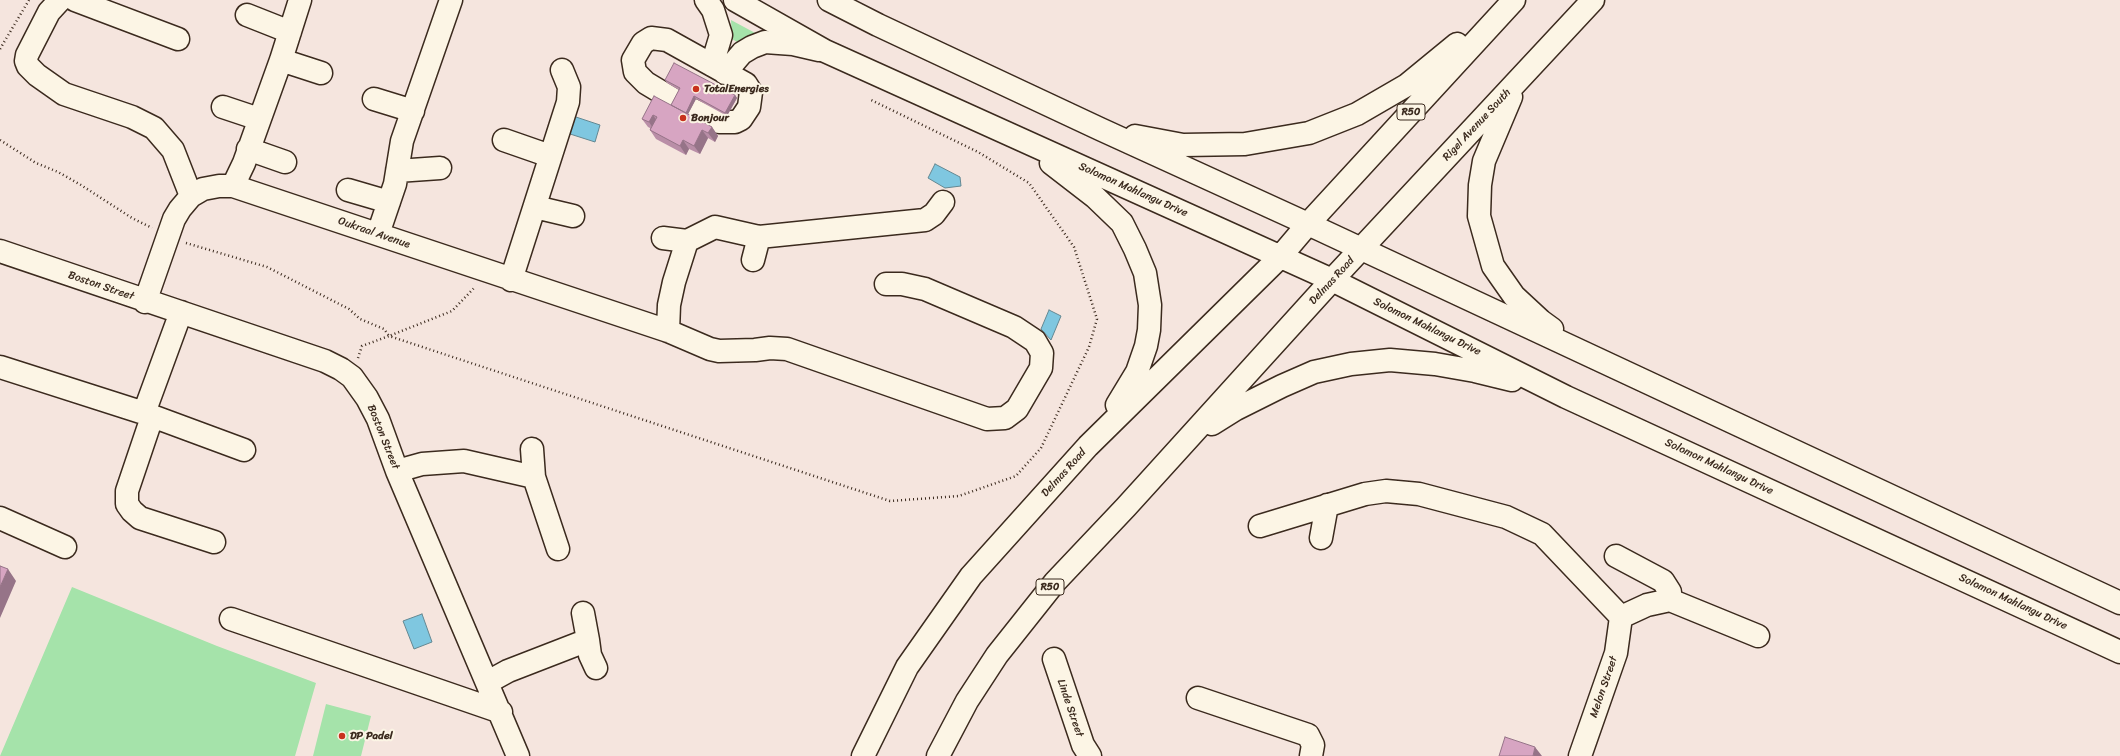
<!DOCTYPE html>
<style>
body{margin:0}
canvas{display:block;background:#f5e5de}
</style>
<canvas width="2120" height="756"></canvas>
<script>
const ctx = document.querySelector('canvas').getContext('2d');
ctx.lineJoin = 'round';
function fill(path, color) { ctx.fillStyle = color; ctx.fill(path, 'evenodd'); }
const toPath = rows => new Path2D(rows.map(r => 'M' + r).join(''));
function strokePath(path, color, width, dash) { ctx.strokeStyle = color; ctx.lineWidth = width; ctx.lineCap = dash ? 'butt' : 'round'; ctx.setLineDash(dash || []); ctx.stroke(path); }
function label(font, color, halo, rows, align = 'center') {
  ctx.font = font + ' Sriracha,sans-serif'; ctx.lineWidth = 4; ctx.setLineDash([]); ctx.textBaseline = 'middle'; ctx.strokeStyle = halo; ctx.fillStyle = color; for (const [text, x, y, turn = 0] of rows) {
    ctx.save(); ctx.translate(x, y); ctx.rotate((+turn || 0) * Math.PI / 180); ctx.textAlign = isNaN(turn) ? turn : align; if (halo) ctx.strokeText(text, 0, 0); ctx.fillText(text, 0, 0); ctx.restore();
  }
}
fill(toPath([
 [731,20,757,34,737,42,732,39],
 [72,587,217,646,316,683,295,756,0,756],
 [326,704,371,716,361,756,313,756]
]), '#a5e3aa');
const water = toPath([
 [573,116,600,125,595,142,567,133,573,116],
 [935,164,960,177,961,186,945,188,928,178,935,164],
 [1049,310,1061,316,1051,340,1041,329,1049,310],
 [422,614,432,642,414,649,403,621,422,614]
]);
fill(water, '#7fc7e0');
strokePath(water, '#648892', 1);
const minor = toPath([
 [60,0,49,12,27,55,26,61,28,66,37,75,64,94,132,117,154,128,173,150,191,196],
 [75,0,178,39],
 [706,0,713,10,721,35,712,65],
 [247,15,290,32],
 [281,60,321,73],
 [725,73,742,53,752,47,765,42,793,44,819,50],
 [374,99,413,111],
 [676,101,646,83,635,72,633,60,643,43,651,38,667,40,746,84,751,92,749,107,741,119,735,122,719,122,691,109],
 [223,107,259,119],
 [504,140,550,156],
 [248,149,285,162],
 [397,171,440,168],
 [233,186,244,163,281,60,300,0],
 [348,190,389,202],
 [535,207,573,216],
 [378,234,395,184,402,141,451,0],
 [663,238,687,241],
 [0,251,325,361,341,369,352,377,367,398,378,419,397,471,518,756],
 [753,260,759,237],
 [511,280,568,102,569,87,562,70],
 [145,302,174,219,180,209,191,196,203,189,219,186,233,186,668,331,710,349,719,351,755,350,770,348,787,349,987,419,1005,418,1017,409,1041,368,1042,353,1035,341,1014,327,925,289,902,284,886,284],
 [181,312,144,413,244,450],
 [668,331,669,305,674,282,687,241,715,227,759,237,925,220,934,214,943,202],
 [0,367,144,413],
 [152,417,127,491,127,504,132,511,140,518,214,542],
 [532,449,534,477,558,549],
 [397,471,422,464,464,461,534,477],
 [0,518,65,547],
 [1260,526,1365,494,1386,491,1419,494,1506,517,1542,534,1621,617],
 [1321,538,1327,505],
 [1616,556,1663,581,1670,592,1670,600],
 [1621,617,1647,605,1670,600,1758,636],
 [231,619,501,712],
 [588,640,590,655,596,668],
 [1054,659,1083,745,1090,756],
 [488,682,508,671,588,640,583,613],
 [1198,698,1308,735,1313,745,1311,756],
 [1580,756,1616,653,1621,617]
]);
const major = toPath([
 [735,0,825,51,1332,280,1566,397,2120,652],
 [829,0,878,25,1100,129,1308,224,2120,603],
 [1511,97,1484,161,1480,185,1479,216,1493,266,1514,296,1541,321,1552,329],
 [1135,136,1183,145,1245,144,1309,133,1357,114,1407,85,1457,44],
 [1051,163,1095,197,1122,223,1135,249,1145,273,1150,305,1149,330,1146,346,1137,372,1117,405],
 [1212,424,1236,409,1282,386,1314,372,1351,364,1390,360,1435,364,1475,371,1512,380],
 [863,756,907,667,971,576,1088,446,1280,257,1308,224,1514,0],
 [938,756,967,701,997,655,1055,582,1126,507,1332,280,1593,0]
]);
strokePath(minor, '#3b2a1e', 25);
strokePath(major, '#3b2a1e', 25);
strokePath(toPath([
 [0,49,29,0],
 [0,140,36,163,58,172,81,185,132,218,152,228],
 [186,243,267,267,349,309,360,319,384,329,389,336,452,311,475,287],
 [358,358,362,346,389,336,890,501,959,496,1016,476,1041,448,1089,347,1097,319,1074,247,1029,183,978,152,871,100]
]), '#3b2a1e', 2.5, [1, 3]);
strokePath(minor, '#fcf5e5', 22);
strokePath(major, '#fcf5e5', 22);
fill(toPath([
 [665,80,735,95,737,98,727,116,696,99,688,114,712,127,718,136,715,142,708,138,700,154,689,149,686,155,656,139,650,130,650,128,648,127,642,119,671,105,679,90,667,83]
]), '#b98ea7');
fill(toPath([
 [735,95,737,98,727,116,725,113],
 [694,96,696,99,686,118,684,115],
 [653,115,659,124,655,131,649,122],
 [712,127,718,136,715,142,708,133],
 [702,130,708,138,700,154,694,146],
 [683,140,689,149,686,155,680,146],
 [8,569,16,581,0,618,0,587],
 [1535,747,1542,756,1533,756]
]), '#967488');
const building = toPath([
 [674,63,735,95,725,113,694,96,686,113,671,105,680,88,665,80,674,63],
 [654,96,712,127,708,133,702,130,694,146,683,140,680,146,650,130,657,117,653,115,649,122,642,119,654,96],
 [0,566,8,569,0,587,0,566],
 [1505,737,1535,747,1533,756,1499,756,1505,737]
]);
fill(building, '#d7a5c2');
strokePath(building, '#967488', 1);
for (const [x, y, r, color] of [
 [696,89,4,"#c8321e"],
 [683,118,4,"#c8321e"],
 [342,736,4,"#c8321e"]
]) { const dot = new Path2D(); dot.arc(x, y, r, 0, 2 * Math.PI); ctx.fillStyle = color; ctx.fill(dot); strokePath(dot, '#fcf5e5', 1.5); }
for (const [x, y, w] of [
 [1411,112,28],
 [1050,587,28]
]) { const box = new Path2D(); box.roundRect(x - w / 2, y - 8, w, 16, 3); ctx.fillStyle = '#fcf5e5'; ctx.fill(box); strokePath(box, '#3b2a1e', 1); }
label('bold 10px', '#3b2a1e', null, [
 ["R50",1411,112],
 ["R50",1050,587]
]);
label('bold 11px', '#3b2a1e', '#fcf5e5', [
 ["TotalEnergies",704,89],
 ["Bonjour",691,118],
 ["DP Padel",350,736]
], 'left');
label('11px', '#3b2a1e', '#fcf5e5', [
 ["Rigel Avenue South",1477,125,-47],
 ["Solomon Mahlangu Drive",1133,190,24],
 ["Oukraal Avenue",374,233,19],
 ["Delmas Road",1332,281,-47],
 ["Boston Street",101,286,19],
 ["Solomon Mahlangu Drive",1427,327,26],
 ["Boston Street",383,437,68],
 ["Solomon Mahlangu Drive",1719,467,25],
 ["Delmas Road",1064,473,-48],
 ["Solomon Mahlangu Drive",2013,602,25],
 ["Melon Street",1604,687,-71],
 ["Linde Street",1070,708,71]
]);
</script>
